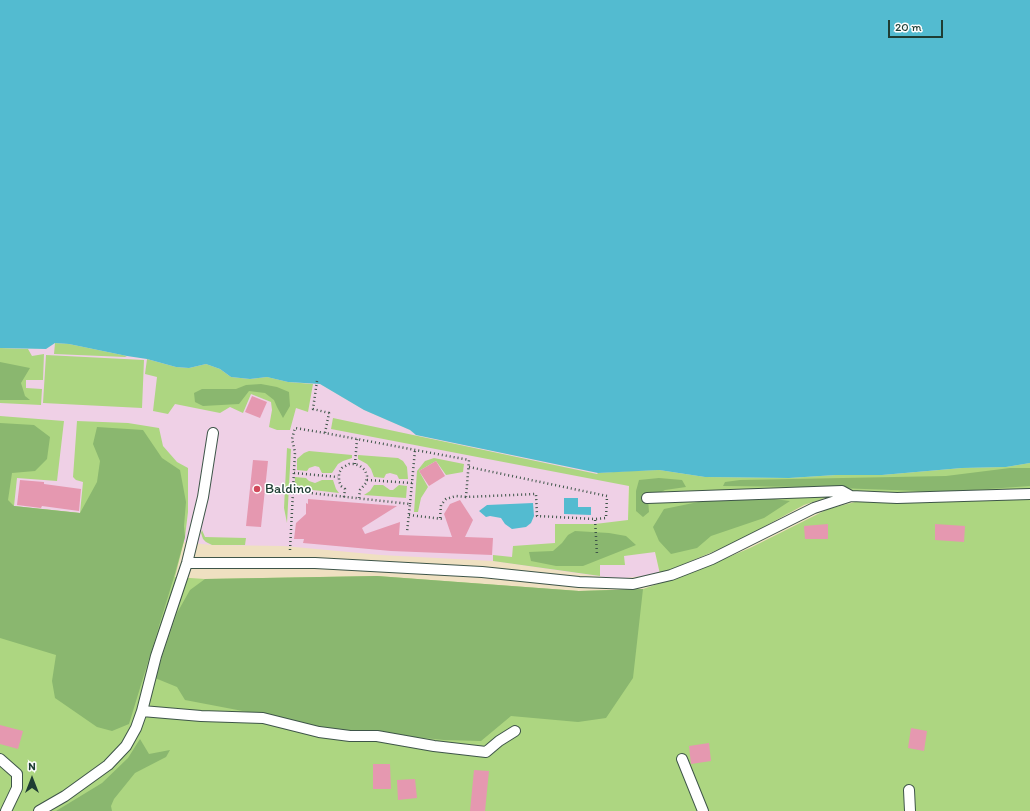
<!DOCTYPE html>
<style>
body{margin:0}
#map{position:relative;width:1030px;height:811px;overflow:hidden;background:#efe0c1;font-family:Itim,sans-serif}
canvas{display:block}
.north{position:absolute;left:12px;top:759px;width:40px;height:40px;-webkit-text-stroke:3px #fff;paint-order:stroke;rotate:0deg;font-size:11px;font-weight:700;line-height:16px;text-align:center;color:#1f3d34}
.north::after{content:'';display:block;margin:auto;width:14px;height:18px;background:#1f3d34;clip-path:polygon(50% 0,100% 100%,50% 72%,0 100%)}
.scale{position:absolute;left:888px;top:20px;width:55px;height:18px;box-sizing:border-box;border:2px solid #1f3d34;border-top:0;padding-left:5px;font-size:12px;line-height:14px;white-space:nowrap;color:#1f3d34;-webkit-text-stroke:3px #fff;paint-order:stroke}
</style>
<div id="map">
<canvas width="1030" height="811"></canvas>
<div class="north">N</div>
<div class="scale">20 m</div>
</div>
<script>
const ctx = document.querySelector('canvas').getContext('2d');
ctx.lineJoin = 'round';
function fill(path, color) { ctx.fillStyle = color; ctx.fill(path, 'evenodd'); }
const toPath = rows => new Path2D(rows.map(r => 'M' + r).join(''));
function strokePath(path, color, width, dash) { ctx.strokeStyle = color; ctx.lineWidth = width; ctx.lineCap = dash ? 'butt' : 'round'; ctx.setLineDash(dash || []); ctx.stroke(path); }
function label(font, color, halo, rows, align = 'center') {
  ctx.font = font + ' Itim,sans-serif'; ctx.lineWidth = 3; ctx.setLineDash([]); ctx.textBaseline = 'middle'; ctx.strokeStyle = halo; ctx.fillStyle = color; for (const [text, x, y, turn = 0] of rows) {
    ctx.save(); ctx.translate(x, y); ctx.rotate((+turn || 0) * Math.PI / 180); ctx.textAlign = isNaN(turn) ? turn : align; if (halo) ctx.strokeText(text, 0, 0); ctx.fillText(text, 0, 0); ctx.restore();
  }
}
fill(toPath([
 [55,343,69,344,127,356,147,359,206,364,220,369,288,382,320,384,364,410,410,430,416,435,598,473,629,471,628,520,655,552,660,574,617,579,493,561,381,555,284,546,212,545,183,542,170,529,80,513,0,505,0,348,46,349]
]), '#efd0e6');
fill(toPath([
 [55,343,69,344,127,356,125,357,54,354],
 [0,348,28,349,32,356,44,354,43,380,26,380,26,388,42,389,41,405,0,403],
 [46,355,144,360,142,408,43,403],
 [147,359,176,367,189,368,206,364,220,369,231,377,250,379,267,377,288,382,313,384,308,412,296,408,290,430,277,430,269,427,272,410,271,402,251,394,243,413,230,407,220,413,175,404,168,414,153,411,157,377,145,374],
 [0,416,64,421,57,481,17,478,14,506,80,513,83,482,76,480,73,477,77,421,128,423,159,428,163,446,177,462,188,468,188,512,185,537,175,577,205,579,377,576,579,591,643,589,698,570,750,548,828,509,855,502,949,501,1030,497,1030,811,0,811],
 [333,418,597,474,598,473,629,471,659,470,705,477,789,478,836,475,882,475,962,468,1006,467,1030,463,1030,489,955,494,856,492,825,498,804,505,734,543,660,574,655,552,624,556,625,565,600,565,600,576,493,561,493,555,512,557,513,546,555,543,555,524,595,524,628,520,629,486,331,429],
 [287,448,291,449,287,523,284,508],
 [309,451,352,455,352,458,343,461,338,464,332,473,322,473,319,467,315,466,309,468,307,471,297,470,297,459,304,453],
 [358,455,398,458,403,461,407,467,408,479,399,479,397,475,390,473,386,474,384,478,374,477,371,469,367,464,358,459],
 [434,458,464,464,463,472,446,475,436,461,419,471,428,487,421,498,418,512,414,512,417,471,425,461],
 [295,477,306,478,309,481,315,483,322,480,333,480,336,489,339,493,295,488],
 [374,485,383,485,390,490,393,490,399,485,407,486,406,498,364,495,370,491],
 [202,530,205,537,246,538,245,545,212,545,206,542,203,539,201,533]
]), '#add681');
fill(toPath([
 [0,362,30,368,21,383,25,396,30,400,0,400],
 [261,384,277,387,289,392,290,406,283,418,277,407,274,400,265,393,249,391,239,404,203,406,195,402,194,393,202,389,236,389,246,385],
 [0,423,34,425,50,437,47,459,35,471,12,473,8,500,14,506,80,513,97,482,100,461,93,444,97,427,143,430,162,458,180,470,186,502,184,526,185,537,174,577,129,724,112,731,97,727,55,698,52,681,56,655,0,638],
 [1010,468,1030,468,1030,486,946,492,810,487,723,486,725,482,740,480,946,476],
 [659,478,682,480,686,487,665,490,648,499,649,512,643,517,636,511,636,491,639,480],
 [713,499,774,499,790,501,764,518,711,536,697,548,671,554,659,541,653,527,664,509],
 [575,531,609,533,626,536,636,545,583,566,556,566,531,561,529,552,553,551,562,543,568,535],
 [377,576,579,591,643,589,633,678,606,718,578,722,511,716,481,741,444,740,332,729,269,716,185,700,177,687,155,678,177,613,190,590,205,579],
 [140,739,149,754,170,750,166,757,135,773,114,799,111,806,112,811,56,811,102,783,128,758]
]), '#8ab76f');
fill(toPath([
 [0,0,1030,0,1030,463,1006,467,962,468,882,475,836,475,789,478,705,477,659,470,598,473,416,435,410,430,364,410,320,384,288,382,267,377,250,379,231,377,220,369,206,364,189,368,176,367,147,359,127,356,69,344,55,343,46,349,0,348],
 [564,498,578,498,578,507,591,507,591,515,564,514],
 [533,503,534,516,531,523,526,527,512,529,505,524,501,518,490,516,486,517,479,511,487,505]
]), '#53bbd0');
fill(toPath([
 [252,396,267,402,260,418,245,412],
 [253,460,268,461,261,527,246,526],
 [436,461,445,476,429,486,419,471],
 [20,480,44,482,44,484,81,489,79,511,42,506,41,508,17,505],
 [308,499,397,506,362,528,365,534,400,522,399,535,452,537,444,514,450,504,460,500,473,520,465,537,493,538,492,555,391,551,303,543,304,539,294,539,296,523,306,514,306,503,308,504],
 [828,524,828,539,805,539,804,526],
 [935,524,965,526,964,542,935,540],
 [0,725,23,731,18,749,0,744],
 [911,728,927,731,924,751,908,748],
 [709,743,711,761,691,764,689,746],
 [373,764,390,764,391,789,373,789],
 [474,770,489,771,485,811,470,811],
 [415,779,417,798,398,800,397,780]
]), '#e598b0');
const lane = toPath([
 [647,498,842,491,851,496,897,498,1030,494],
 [187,563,315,563,482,572,579,582,633,584,671,575,712,559,814,508,851,496],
 [142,711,201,716,263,718,319,732,350,736,377,736,434,746,486,752,499,741,515,731],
 [0,759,17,774,17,788,6,811],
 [682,759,703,811],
 [909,790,910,811],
 [39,811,65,796,108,765,126,746,136,728,142,711,156,656,187,563,203,497,213,433]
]);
strokePath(lane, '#3e5549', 12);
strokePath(toPath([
 [317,381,313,409,329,413,325,433,469,460,466,497,536,494,537,516,595,519,597,555],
 [355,464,357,439],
 [469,467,607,496,606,518,595,519],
 [294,473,338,477],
 [367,480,412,483],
 [292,491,410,504,407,532],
 [344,497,345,489,341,486,339,481,339,473,342,468,349,464,355,464,360,466,365,470,367,476,366,483,360,490,359,498],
 [410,504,415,450],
 [409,515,443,519],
 [440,518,441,505,446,499,456,496,466,497],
 [290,550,295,452,292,439,295,428,325,433]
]), '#3e5549', 2.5, [1, 3]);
strokePath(lane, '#fff', 10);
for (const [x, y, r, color] of [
 [257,489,4,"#d1495b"]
]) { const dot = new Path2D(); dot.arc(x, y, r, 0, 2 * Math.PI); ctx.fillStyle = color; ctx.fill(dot); strokePath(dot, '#fff', 1.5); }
label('14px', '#1f3d34', '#fff', [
 ["Baldino",265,489]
], 'left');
</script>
